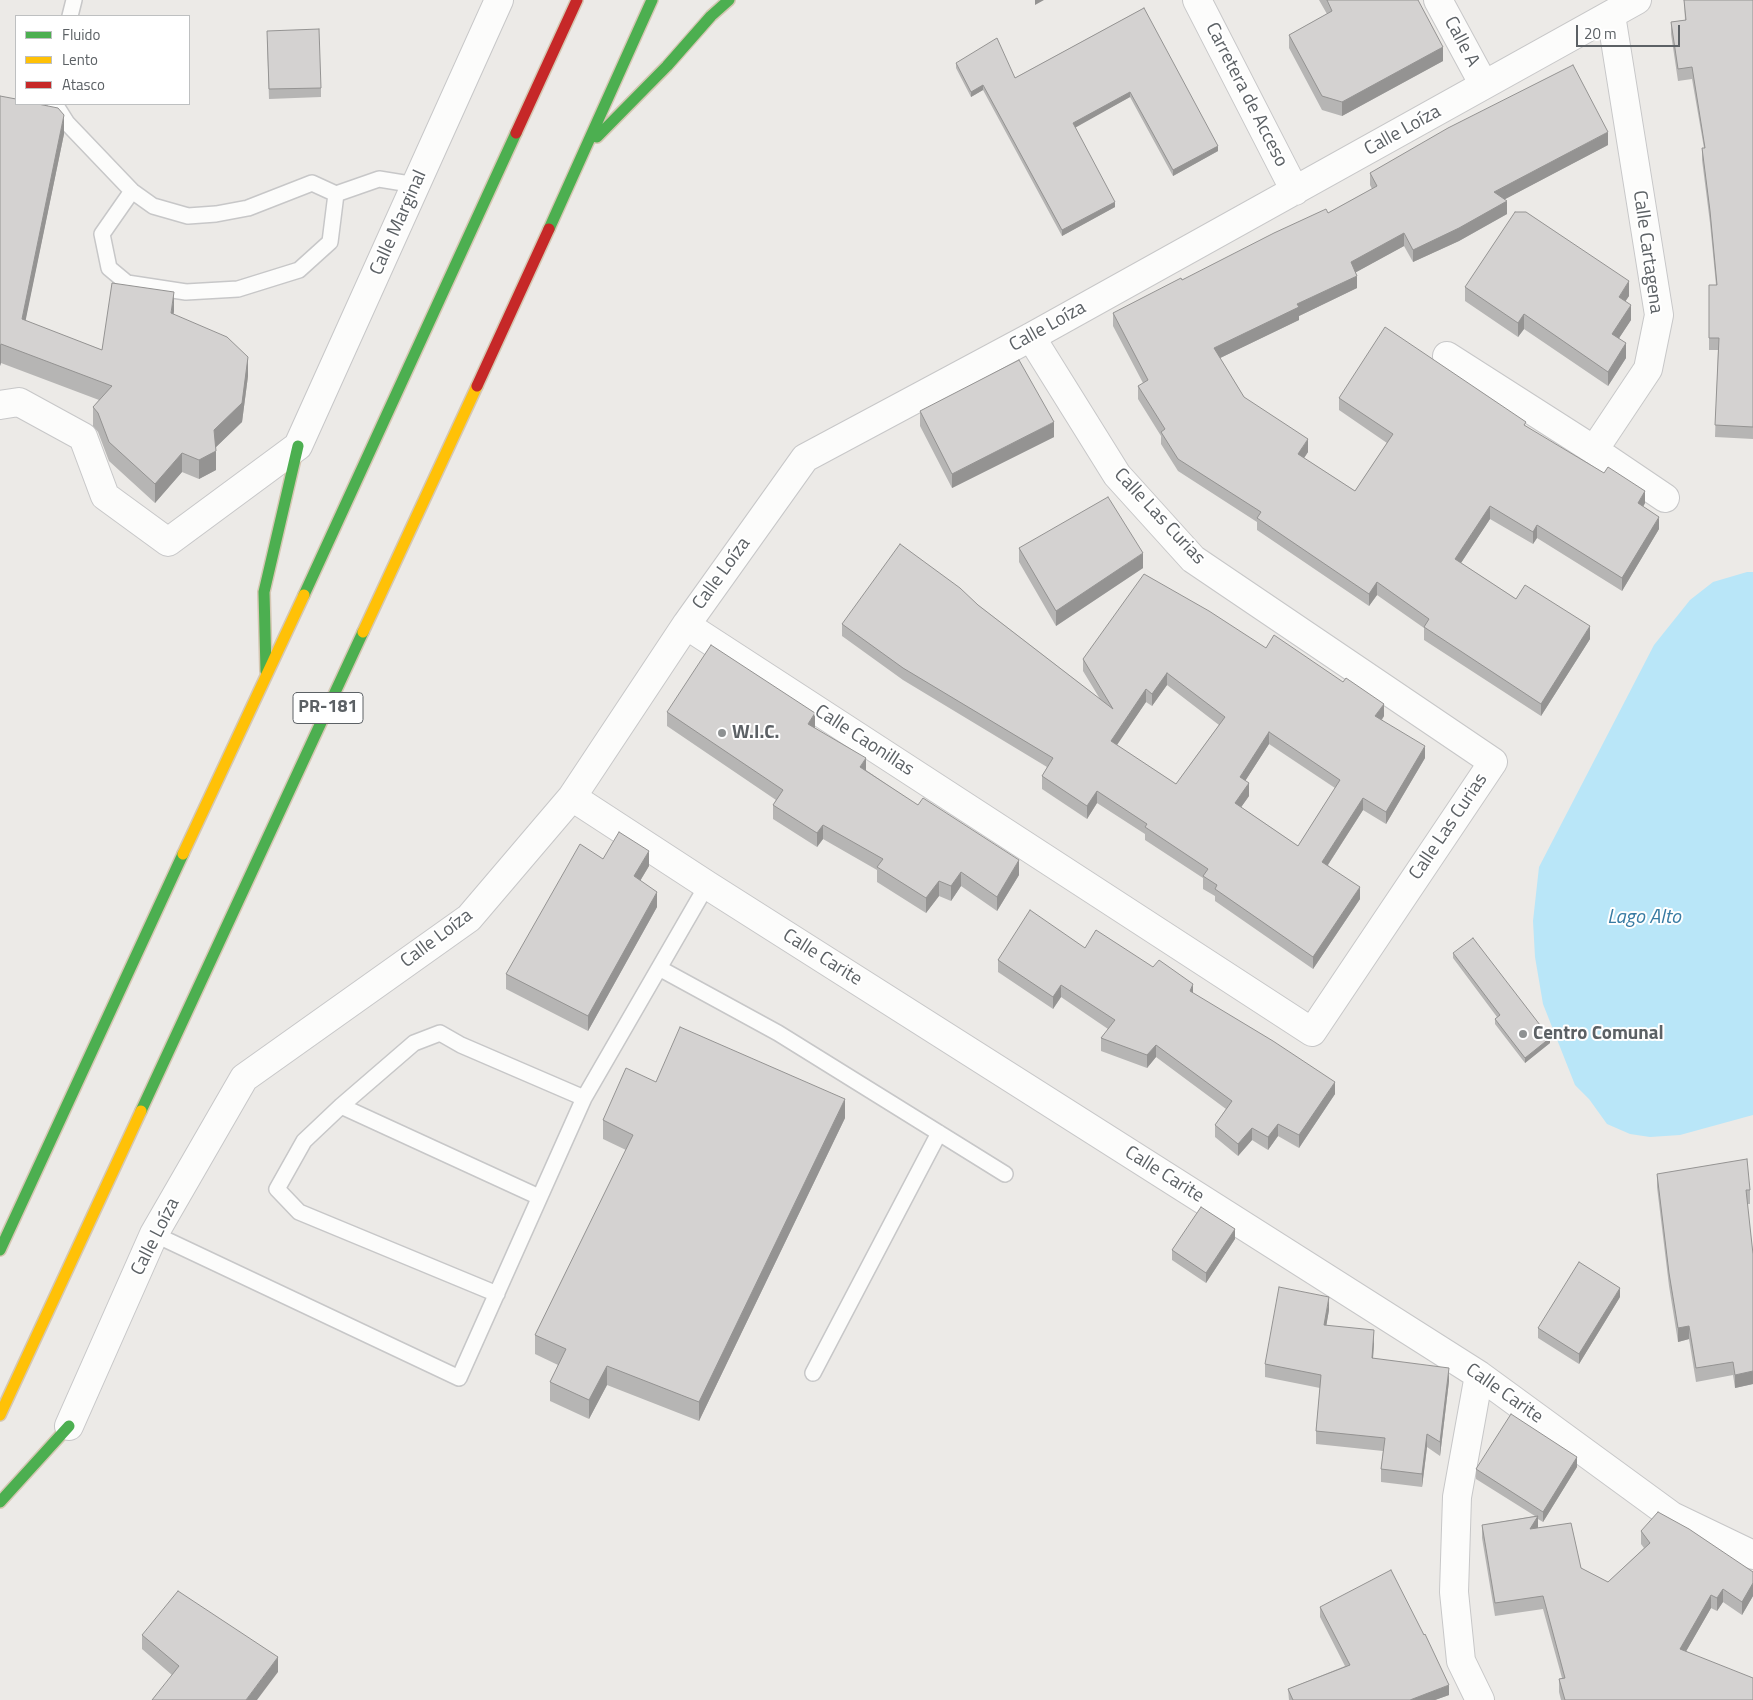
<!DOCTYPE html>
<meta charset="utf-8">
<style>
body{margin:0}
#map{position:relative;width:1753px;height:1700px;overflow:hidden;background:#eceae7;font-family:"Titillium Web",sans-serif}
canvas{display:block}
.legend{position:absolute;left:15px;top:15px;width:175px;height:90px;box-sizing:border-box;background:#fff;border:1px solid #bec0c1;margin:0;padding:6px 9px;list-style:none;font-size:15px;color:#5c6165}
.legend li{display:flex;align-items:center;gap:10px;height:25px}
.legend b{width:25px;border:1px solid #bec0c1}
.scale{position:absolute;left:1576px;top:25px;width:104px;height:22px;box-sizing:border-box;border:2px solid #5c6165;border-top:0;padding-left:6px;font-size:15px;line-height:18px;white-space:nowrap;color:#5c6165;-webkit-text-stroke:4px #fff;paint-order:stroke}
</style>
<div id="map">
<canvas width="1753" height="1700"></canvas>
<ul class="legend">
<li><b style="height:6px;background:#4caf50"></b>Fluido</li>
<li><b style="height:6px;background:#ffc107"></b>Lento</li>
<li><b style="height:6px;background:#c62828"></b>Atasco</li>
</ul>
<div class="scale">20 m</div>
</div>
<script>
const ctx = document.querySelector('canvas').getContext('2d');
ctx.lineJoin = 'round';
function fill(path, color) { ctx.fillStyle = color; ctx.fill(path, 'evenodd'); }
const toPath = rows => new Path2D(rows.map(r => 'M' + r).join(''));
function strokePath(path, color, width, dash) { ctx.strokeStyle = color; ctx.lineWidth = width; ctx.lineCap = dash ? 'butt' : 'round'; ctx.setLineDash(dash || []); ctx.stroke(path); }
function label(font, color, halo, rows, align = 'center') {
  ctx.font = font + ' "Titillium Web",sans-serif'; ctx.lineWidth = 4; ctx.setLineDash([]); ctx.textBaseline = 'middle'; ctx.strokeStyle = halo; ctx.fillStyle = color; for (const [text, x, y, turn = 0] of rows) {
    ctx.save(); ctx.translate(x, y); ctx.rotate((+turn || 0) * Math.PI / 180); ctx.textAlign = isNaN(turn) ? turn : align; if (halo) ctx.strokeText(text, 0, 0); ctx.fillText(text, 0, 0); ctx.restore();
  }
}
fill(toPath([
 [1747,572,1753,572,1753,1115,1680,1135,1650,1137,1630,1134,1607,1124,1589,1099,1575,1085,1543,1004,1535,957,1533,921,1539,867,1654,645,1690,600,1713,582]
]), '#b9e6f8');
const lane = toPath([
 [70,16,74,0],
 [55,104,67,123,132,191,153,206,188,216,216,214,248,208,312,183,336,194,379,179,416,185],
 [132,191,102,234,109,268,127,283,186,292,238,289,299,270,330,242,336,194],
 [659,968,778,1033,1005,1174],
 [341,1106,539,1197],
 [154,1234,459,1378,584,1098,707,885],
 [497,1294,299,1212,277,1189,304,1141,341,1106,414,1043,440,1033,461,1045,584,1098],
 [813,1373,939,1133]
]);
const street = toPath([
 [1197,0,1295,191],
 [1438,0,1484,85],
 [1447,356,1594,450,1665,498],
 [0,405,19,402,83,437,105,496,168,542,298,446,499,0],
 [1594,450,1648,369,1659,315,1611,15],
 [686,625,1312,1032,1493,762,1193,559,1117,475,1031,337],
 [572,797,707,885,1479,1375,1672,1516,1753,1555],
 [1479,1375,1457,1497,1454,1592,1461,1661,1480,1700],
 [69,1426,154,1234,244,1078,469,918,572,797,686,625,805,458,1031,337,1637,0]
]);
const fast = toPath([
 [597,137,667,66,711,16,729,0],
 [549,229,652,0],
 [304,595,516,133],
 [266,671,264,592,298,446],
 [141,1111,363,632],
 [0,1250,183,854],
 [0,1502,69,1426]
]);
const slow = toPath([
 [363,632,477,386],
 [183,854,304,595],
 [0,1415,141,1111]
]);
const jam = toPath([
 [516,133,577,0],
 [477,386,549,229]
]);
strokePath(lane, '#c7c7c8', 18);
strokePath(street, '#c7c7c8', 30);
strokePath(fast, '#d5c7b3', 14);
strokePath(slow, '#d5c7b3', 14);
strokePath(jam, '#d5c7b3', 14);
strokePath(lane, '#fcfcfb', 15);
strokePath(street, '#fcfcfb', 28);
strokePath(fast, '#4caf50', 11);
strokePath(slow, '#ffc107', 11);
strokePath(jam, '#c62828', 11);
fill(toPath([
 [1319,0,1418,0,1443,61,1342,116,1322,110,1289,48,1289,35,1327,14],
 [1684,0,1753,0,1753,439,1715,437,1718,350,1709,350,1709,285,1716,285,1710,223,1702,160,1702,148,1704,148,1692,79,1678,81,1671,34,1671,22,1685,20],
 [1144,8,1218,151,1173,176,1130,97,1075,127,1115,207,1062,236,983,90,971,97,956,68,956,63,1015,78],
 [267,40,321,88,321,97,269,99],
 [0,96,64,134,25,321,102,350,174,311,173,314,248,376,242,422,215,448,216,470,199,479,182,472,155,503,109,461,98,432,93,426,93,407,99,400,1,363,0,366],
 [1608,145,1505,199,1507,214,1459,241,1413,262,1404,246,1356,272,1357,288,1299,316,1299,320,1220,358,1244,397,1308,452,1304,458,1355,491,1387,443,1339,410,1339,398,1526,426,1645,503,1643,507,1659,529,1622,591,1537,538,1533,544,1490,519,1461,563,1516,599,1590,639,1541,716,1424,640,1424,628,1377,595,1369,606,1257,530,1257,522,1178,471,1161,444,1161,436,1138,399,1138,386,1143,383,1113,326,1113,313,1182,280,1328,213,1372,189,1370,185,1370,173],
 [1465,287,1629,296,1625,301,1631,320,1619,338,1626,358,1608,386,1524,329,1518,337,1465,301],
 [920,411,1054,437,952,488,920,426],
 [1019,548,1143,568,1056,626,1019,562],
 [978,605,1100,699,1083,671,1083,659,1266,648,1384,716,1382,720,1425,758,1386,824,1363,810,1328,865,1360,899,1313,969,1215,901,1215,896,1203,889,1203,878,1145,840,1145,834,1097,803,1087,819,1042,789,1042,776,1047,767,903,680,842,636,842,624],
 [1167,685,1219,725,1176,784,1116,745,1146,702,1152,706],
 [1269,744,1335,788,1298,846,1241,807,1249,796,1245,781],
 [667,712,815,728,866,770,1019,875,997,911,961,886,951,901,939,896,926,913,877,882,877,870,823,839,817,847,773,819,773,805,776,800,667,726],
 [603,859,649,866,640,881,657,907,588,1031,506,989,506,974],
 [1085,948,1193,993,1335,1094,1299,1148,1278,1136,1268,1150,1252,1140,1238,1156,1215,1137,1215,1125,1226,1109,1156,1057,1147,1068,1101,1051,1101,1038,1108,1029,1061,997,1053,1009,998,972,998,960],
 [1453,953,1550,1043,1525,1063,1495,1024,1495,1019,1497,1017,1453,958],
 [656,1082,845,1118,699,1421,607,1385,589,1419,550,1401,550,1382,558,1365,535,1354,535,1335,626,1150,603,1139,603,1120],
 [1657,1174,1750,1190,1750,1204,1747,1204,1753,1254,1753,1384,1735,1388,1733,1375,1696,1382,1689,1339,1678,1342,1669,1286,1657,1187],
 [1235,1239,1206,1283,1172,1260,1172,1250],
 [1620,1297,1579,1364,1538,1338,1538,1328],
 [1329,1310,1326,1326,1374,1343,1373,1358,1449,1381,1440,1456,1427,1447,1422,1487,1381,1482,1381,1469,1383,1451,1316,1444,1316,1431,1320,1388,1265,1377,1265,1364],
 [1577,1467,1543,1522,1538,1519,1538,1528,1581,1568,1608,1582,1644,1548,1641,1544,1641,1531,1753,1572,1753,1596,1742,1615,1723,1602,1717,1611,1711,1608,1686,1651,1753,1700,1561,1700,1559,1692,1559,1679,1562,1678,1543,1609,1495,1616,1482,1538,1482,1525,1535,1516,1476,1479,1476,1469],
 [1320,1607,1449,1695,1435,1700,1289,1700,1288,1689,1345,1666,1320,1617],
 [142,1635,278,1672,172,1675,142,1649]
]), '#b6b5b4');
fill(toPath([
 [1035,0,1044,0,1035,5],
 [1443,47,1443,61,1342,116,1342,102],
 [983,85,983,90,971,97,971,92],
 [1130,92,1130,97,1073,129,1073,123],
 [64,115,64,134,22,338,22,319],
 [1608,132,1608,145,1494,205,1494,192],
 [1218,146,1218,151,1173,176,1173,170],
 [1507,201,1507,214,1459,241,1413,262,1413,250],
 [1115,202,1115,207,1062,236,1062,230],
 [1404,233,1404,246,1351,275,1351,262],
 [1357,276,1357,288,1299,316,1299,320,1214,361,1214,348,1297,304],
 [1629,281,1629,296,1619,311,1619,297],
 [174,292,174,311,171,332,171,313],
 [1631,305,1631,320,1612,349,1612,334],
 [1524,314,1524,329,1518,337,1518,323],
 [1626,343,1626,358,1608,386,1608,372],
 [1,344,1,363,0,366,0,347],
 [248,357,248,376,242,422,214,449,214,430],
 [1054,422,1054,437,952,488,952,474],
 [1308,439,1308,452,1298,467,1298,454],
 [216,451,216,470,199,479,199,460],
 [182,453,182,472,155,503,155,484],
 [1645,491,1645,503,1638,516,1638,503],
 [1490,506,1490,519,1455,572,1455,559],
 [1659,517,1659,529,1622,591,1622,578],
 [1537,525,1537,538,1533,544,1533,532],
 [1143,553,1143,568,1056,626,1056,611],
 [1377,582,1377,595,1369,606,1369,594],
 [1590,626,1590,639,1541,716,1541,704],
 [1167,673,1167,685,1152,706,1152,694],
 [1146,689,1146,702,1111,754,1111,741],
 [1384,704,1384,716,1375,728,1375,716],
 [815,713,815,728,808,739,808,724],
 [1269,732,1269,744,1240,789,1240,777],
 [1425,746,1425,758,1386,824,1386,812],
 [866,758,866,773,860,767],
 [1249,783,1249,796,1235,816,1235,803],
 [1097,791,1097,803,1087,819,1087,806],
 [1363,798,1363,810,1322,874,1322,862],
 [823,825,823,839,817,847,817,833],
 [649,851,649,866,634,891,634,876],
 [1019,860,1019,875,997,911,997,897],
 [961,872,961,886,951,901,951,886],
 [939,881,939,896,926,913,926,898],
 [1360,887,1360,899,1313,969,1313,957],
 [657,892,657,907,588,1031,588,1016],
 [1193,984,1193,996,1190,991],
 [1061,985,1061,997,1053,1009,1053,997],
 [1550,1038,1550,1043,1525,1063,1525,1058],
 [1156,1045,1156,1057,1147,1068,1147,1055],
 [1335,1082,1335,1094,1299,1148,1299,1135],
 [845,1099,845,1118,699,1421,699,1402],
 [1278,1124,1278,1136,1268,1150,1268,1137],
 [1252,1128,1252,1140,1238,1156,1238,1144],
 [1235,1229,1235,1239,1206,1283,1206,1273],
 [1620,1288,1620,1297,1579,1364,1579,1354],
 [1329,1297,1329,1310,1324,1339,1324,1325],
 [1689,1326,1689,1339,1678,1342,1678,1328],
 [1374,1330,1374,1343,1372,1372,1372,1358],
 [607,1366,607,1385,589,1419,589,1400],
 [1449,1368,1449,1381,1440,1456,1440,1442],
 [1753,1371,1753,1384,1735,1388,1735,1375],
 [1427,1434,1427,1447,1422,1487,1422,1474],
 [1577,1457,1577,1467,1543,1522,1543,1512],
 [1538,1516,1538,1529,1530,1529],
 [1753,1583,1753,1596,1742,1615,1742,1602],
 [1723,1589,1723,1602,1717,1611,1717,1598],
 [1711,1595,1711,1608,1680,1662,1680,1649],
 [278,1657,278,1672,257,1700,246,1700],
 [1449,1685,1449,1695,1435,1700,1410,1700]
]), '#949392');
const building = toPath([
 [1327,0,1418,0,1443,47,1342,102,1322,96,1289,35,1332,11,1327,0],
 [1684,0,1753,0,1753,427,1715,425,1719,338,1709,338,1709,285,1717,285,1710,211,1702,148,1705,148,1692,67,1678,69,1671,22,1686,20,1684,0],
 [1144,8,1218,146,1173,170,1130,92,1073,123,1115,202,1062,230,983,85,971,92,956,63,997,38,1015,78,1144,8],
 [319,29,321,88,269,89,267,31,319,29],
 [1573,65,1608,132,1494,192,1507,201,1459,228,1413,250,1404,233,1351,262,1357,276,1297,304,1299,307,1214,348,1244,397,1308,439,1298,454,1355,491,1393,434,1339,398,1385,327,1526,422,1524,425,1604,473,1608,467,1645,491,1638,503,1659,517,1622,578,1537,525,1533,532,1490,506,1455,559,1516,599,1525,585,1590,626,1541,704,1424,627,1429,619,1377,582,1369,594,1257,518,1261,512,1178,459,1161,432,1165,429,1138,386,1148,380,1113,313,1181,278,1182,280,1274,233,1326,209,1328,213,1377,186,1370,173,1448,128,1573,65],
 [0,96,16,99,16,104,38,104,58,108,64,115,22,319,102,350,112,283,174,292,171,313,227,337,248,357,242,403,214,430,216,451,199,460,182,453,155,484,109,442,98,413,93,407,112,386,1,344,0,347,0,96],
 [1515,212,1526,212,1629,281,1619,297,1631,305,1612,334,1626,343,1608,372,1524,314,1518,323,1465,287,1515,212],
 [1019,360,1054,422,952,474,920,411,1019,360],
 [1108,497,1143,553,1056,611,1019,548,1108,497],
 [900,544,960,588,978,605,1113,709,1083,659,1144,574,1209,611,1266,648,1274,635,1343,682,1346,678,1384,704,1375,716,1425,746,1386,812,1363,798,1322,862,1360,887,1313,957,1215,889,1217,885,1203,876,1208,869,1145,827,1147,824,1097,791,1087,806,1042,776,1053,758,903,668,842,624,900,544],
 [1167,673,1225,717,1176,784,1111,741,1146,689,1152,694,1167,673],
 [1269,732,1340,780,1298,846,1235,803,1249,783,1240,777,1269,732],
 [711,645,815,713,808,724,866,758,860,767,918,805,923,798,1019,860,997,897,961,872,951,886,939,881,926,898,877,867,883,859,823,825,817,833,773,805,783,790,667,712,711,645],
 [619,832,649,851,634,876,657,892,588,1016,506,974,580,844,603,859,619,832],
 [1030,910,1085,948,1096,930,1153,967,1159,960,1193,984,1190,991,1273,1041,1335,1082,1299,1135,1278,1124,1268,1137,1252,1128,1238,1144,1215,1125,1232,1101,1156,1045,1147,1055,1101,1038,1115,1020,1061,985,1053,997,998,960,1030,910],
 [1473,938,1550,1038,1525,1058,1495,1019,1500,1015,1453,953,1473,938],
 [680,1027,845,1099,699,1402,607,1366,589,1400,550,1382,566,1349,535,1335,633,1135,603,1120,626,1068,656,1082,680,1027],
 [1747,1159,1750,1190,1746,1190,1753,1254,1753,1371,1735,1375,1733,1362,1696,1368,1689,1326,1678,1328,1669,1273,1657,1174,1747,1159],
 [1201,1207,1235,1229,1206,1273,1172,1250,1201,1207],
 [1579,1262,1620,1288,1579,1354,1538,1328,1579,1262],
 [1279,1287,1329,1297,1324,1325,1374,1330,1372,1358,1449,1368,1440,1442,1427,1434,1422,1474,1381,1469,1385,1438,1316,1431,1321,1375,1265,1364,1279,1287],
 [1511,1414,1577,1457,1543,1512,1476,1469,1511,1414],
 [1658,1512,1689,1529,1753,1572,1753,1583,1742,1602,1723,1589,1717,1598,1711,1595,1680,1649,1753,1678,1753,1700,1565,1700,1559,1679,1565,1678,1543,1596,1495,1603,1482,1525,1538,1516,1530,1529,1571,1523,1581,1568,1608,1582,1650,1543,1641,1531,1658,1512],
 [1391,1570,1424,1635,1425,1634,1449,1685,1410,1700,1293,1700,1288,1689,1350,1665,1320,1607,1391,1570],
 [178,1591,278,1657,246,1700,152,1700,179,1666,142,1635,178,1591]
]);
fill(building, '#d4d2d1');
strokePath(building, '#949392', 1);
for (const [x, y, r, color] of [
 [722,733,5,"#8e9192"],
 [1523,1034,5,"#8e9192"]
]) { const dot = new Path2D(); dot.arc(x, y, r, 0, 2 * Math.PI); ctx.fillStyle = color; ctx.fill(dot); strokePath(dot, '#fff', 2); }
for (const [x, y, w] of [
 [328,708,70]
]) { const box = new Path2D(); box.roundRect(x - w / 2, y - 15.5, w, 31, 4); ctx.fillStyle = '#fff'; ctx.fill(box); strokePath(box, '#5c6165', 1); }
label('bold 18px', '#5c6165', null, [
 ["PR-181",328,708]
]);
label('19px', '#5c6165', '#fff', [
 ["Calle A",1461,42,62],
 ["Carretera de Acceso",1246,95,63],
 ["Calle Loíza",1403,131,-29],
 ["Calle Marginal",399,223,-66],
 ["Calle Cartagena",1647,252,82],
 ["Calle Loíza",1048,327,-29],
 ["Calle Las Curias",1159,517,47],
 ["Calle Loíza",722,574,-54],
 ["Calle Caonillas",864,741,33],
 ["Calle Las Curias",1449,827,-56],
 ["Calle Loíza",437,939,-37],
 ["Calle Carite",822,958,32],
 ["Calle Carite",1164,1175,32],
 ["Calle Loíza",156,1237,-63],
 ["Calle Carite",1504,1394,35]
]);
label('bold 19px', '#5c6165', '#fff', [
 ["W.I.C.",732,733],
 ["Centro Comunal",1533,1034]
], 'left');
label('italic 20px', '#377ba3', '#fff', [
 ["Lago Alto",1644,918]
]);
</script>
